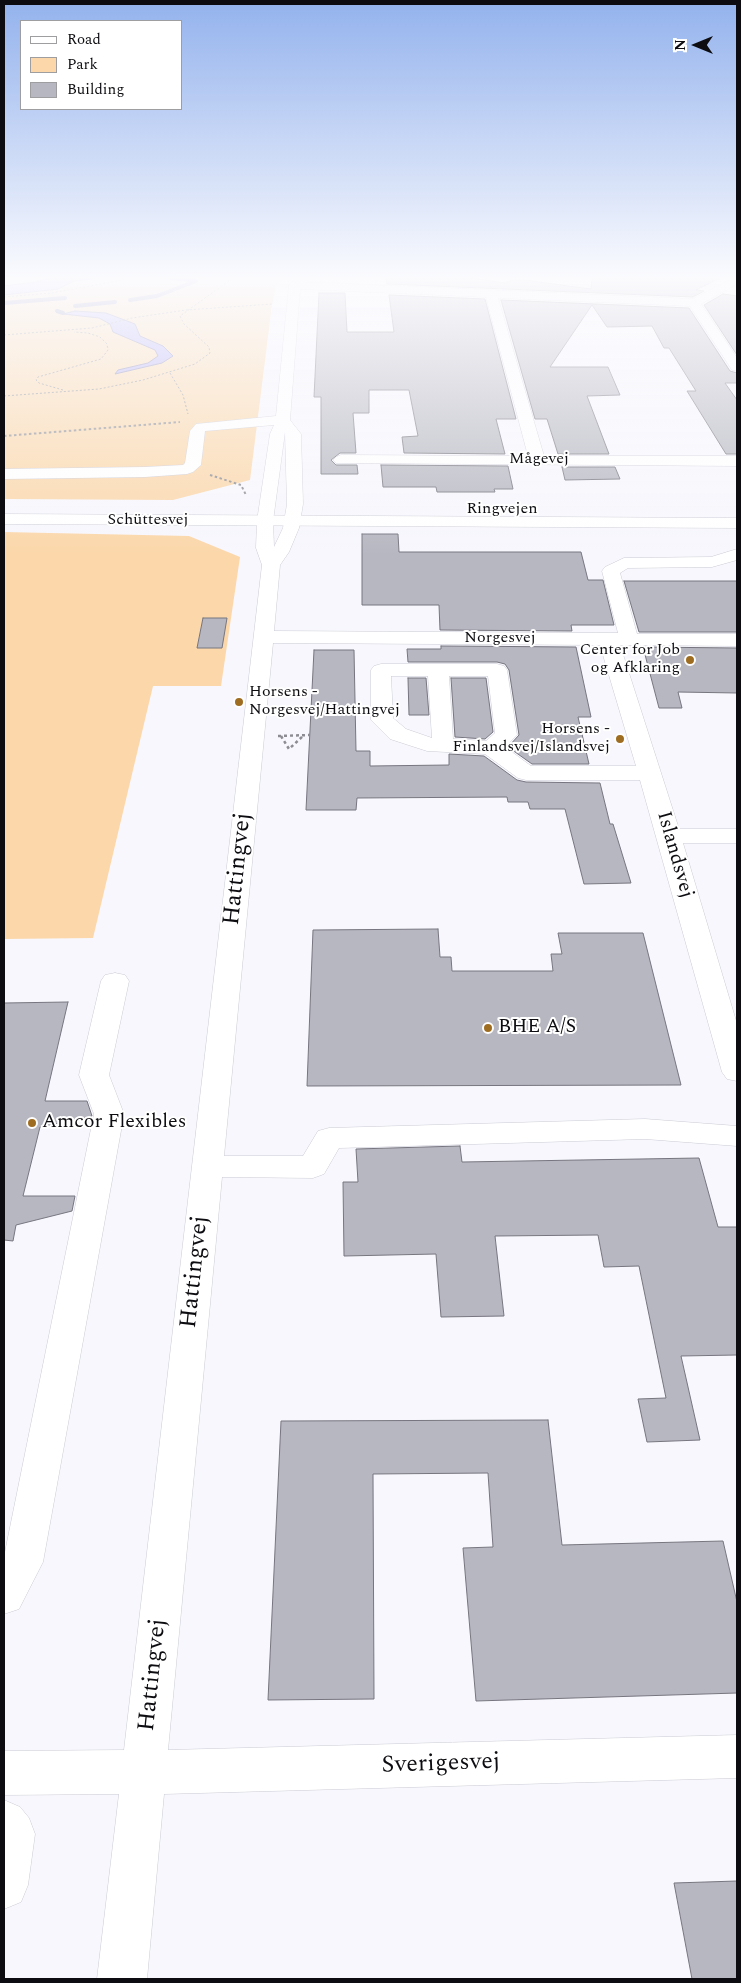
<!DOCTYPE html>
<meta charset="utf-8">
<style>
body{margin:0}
#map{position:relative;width:741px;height:1983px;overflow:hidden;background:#f7f7fd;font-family:Spectral,serif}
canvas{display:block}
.frame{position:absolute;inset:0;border:5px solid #0d0d11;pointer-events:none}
.legend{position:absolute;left:20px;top:20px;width:162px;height:90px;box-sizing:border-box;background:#fff;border:1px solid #9e9ea0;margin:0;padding:6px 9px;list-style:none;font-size:15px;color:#0d0d11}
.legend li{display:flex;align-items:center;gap:10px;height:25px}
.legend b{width:25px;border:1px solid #9e9ea0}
.north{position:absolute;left:671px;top:20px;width:50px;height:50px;-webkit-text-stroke:4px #fff;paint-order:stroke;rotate:270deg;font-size:14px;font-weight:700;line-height:20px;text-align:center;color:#0d0d11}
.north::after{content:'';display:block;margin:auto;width:18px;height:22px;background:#0d0d11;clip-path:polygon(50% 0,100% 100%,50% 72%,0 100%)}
</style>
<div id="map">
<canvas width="741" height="1983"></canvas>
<div class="frame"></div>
<ul class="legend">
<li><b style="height:6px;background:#fff"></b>Road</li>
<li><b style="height:14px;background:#fbd7aa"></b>Park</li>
<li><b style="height:14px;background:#b7b7c1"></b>Building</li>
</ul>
<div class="north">N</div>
</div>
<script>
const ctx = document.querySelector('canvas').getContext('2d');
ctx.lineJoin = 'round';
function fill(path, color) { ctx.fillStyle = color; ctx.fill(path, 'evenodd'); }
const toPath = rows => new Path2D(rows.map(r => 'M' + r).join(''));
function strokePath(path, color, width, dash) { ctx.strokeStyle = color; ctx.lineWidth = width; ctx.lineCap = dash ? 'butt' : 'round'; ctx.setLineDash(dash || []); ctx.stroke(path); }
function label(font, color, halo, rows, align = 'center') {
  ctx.font = font + ' Spectral,serif'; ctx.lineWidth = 4; ctx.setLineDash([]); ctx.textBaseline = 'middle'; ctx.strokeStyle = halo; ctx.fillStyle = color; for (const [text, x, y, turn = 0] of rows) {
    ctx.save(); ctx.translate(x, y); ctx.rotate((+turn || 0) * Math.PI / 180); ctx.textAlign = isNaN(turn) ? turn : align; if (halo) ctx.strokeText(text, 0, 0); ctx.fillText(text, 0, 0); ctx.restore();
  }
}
fill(toPath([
 [4,278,285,278,276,286,272,305,250,480,173,500,4,499],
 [4,532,189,536,240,557,221,686,153,686,93,938,4,939]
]), '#fbd7aa');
const water = toPath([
 [49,278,100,278,74,281,58,289,4,295,4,286,36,282,49,278],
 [75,311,106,313,135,324,140,336,163,346,173,356,162,363,115,374,118,370,148,363,158,356,155,350,113,332,110,324,99,318,63,314,75,311]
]);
fill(water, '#b4aef4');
strokePath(water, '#827eb0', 1);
strokePath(toPath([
 [130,300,157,296,196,281,171,278],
 [4,303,65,298],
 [75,306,115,302],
 [57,311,63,313]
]), '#827eb0', 4);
const building = toPath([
 [386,278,472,278,505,283,512,280,524,280,591,289,592,278,720,278,696,290,704,291,693,297,387,284,386,278],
 [319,293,345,293,347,332,394,332,389,295,485,299,516,419,496,419,505,454,404,453,402,437,418,436,409,390,369,390,369,413,353,413,356,453,340,453,331,460,336,465,357,465,358,474,321,474,321,397,314,397,319,293],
 [723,294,737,296,737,355,704,305,723,294],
 [501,300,689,308,730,371,737,373,737,383,725,383,737,400,737,454,726,454,687,391,696,391,669,348,664,348,652,326,607,327,592,305,550,367,608,367,620,395,587,396,609,454,558,454,547,419,535,419,501,300],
 [381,465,508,466,513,489,494,489,495,492,437,492,436,487,383,487,381,465],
 [562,467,615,467,620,479,565,480,562,467],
 [362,534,398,534,399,552,581,552,588,580,603,580,614,625,571,625,572,631,440,630,439,605,362,605,362,534],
 [624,581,737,581,737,632,639,632,624,581],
 [203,618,227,618,222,648,197,648,203,618],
 [441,646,576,647,591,717,578,717,589,764,532,764,508,747,519,735,509,670,505,664,497,662,408,662,407,649,441,649,441,646],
 [643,647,737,648,737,693,678,692,682,708,659,708,643,647],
 [314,650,354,650,356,751,370,751,370,766,449,765,449,754,484,756,517,780,526,782,600,783,610,824,613,824,631,883,584,884,565,809,530,809,528,802,508,802,507,797,357,798,356,810,306,810,314,650],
 [408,678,426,678,429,715,409,715,408,678],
 [451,678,486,678,493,732,485,739,455,737,451,678],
 [438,929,440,957,451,957,452,971,553,971,551,954,562,954,558,933,643,933,681,1085,307,1086,313,930,438,929],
 [68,1002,45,1101,87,1101,92,1116,40,1127,23,1196,75,1196,72,1211,16,1225,13,1241,4,1240,4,1003,68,1002],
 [460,1146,462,1162,699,1158,718,1227,737,1227,737,1355,681,1356,700,1440,647,1442,638,1399,666,1398,639,1266,604,1267,598,1235,495,1236,504,1316,441,1317,436,1254,344,1256,343,1182,358,1182,356,1149,460,1146],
 [548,1420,562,1545,723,1541,737,1602,737,1693,476,1701,463,1548,493,1547,488,1473,373,1474,374,1699,268,1700,281,1421,548,1420],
 [737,1881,737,1979,692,1979,674,1883,737,1881]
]);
fill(building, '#b7b7c1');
strokePath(building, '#777680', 1);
const minor = toPath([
 [297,278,309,278,306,282,693,299,733,278,737,278,737,284,701,304,737,358,737,371,732,370,690,306,498,298,544,456,737,456,737,466,336,463,333,460,336,457,341,455,528,456,486,297,300,289,290,420,301,434,303,504,299,528,289,552,280,565,274,631,618,633,602,571,605,567,624,558,711,557,737,549,737,560,712,567,628,568,620,573,637,634,737,634,737,646,620,645,679,829,737,829,737,843,683,843,737,1024,737,1081,727,1079,722,1072,640,780,526,780,518,778,485,754,427,751,390,739,371,720,371,670,374,666,381,664,497,664,504,666,507,670,517,735,505,747,531,766,636,766,600,645,273,643,224,1156,303,1156,318,1131,329,1128,645,1119,737,1126,737,1146,645,1139,339,1148,324,1174,313,1178,222,1177,168,1750,737,1735,737,1778,164,1794,147,1979,97,1979,119,1794,4,1795,4,1751,124,1750,262,565,256,548,257,521,270,434,274,425,205,431,201,465,193,472,187,474,145,477,4,479,4,469,145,467,183,465,185,463,190,431,196,424,276,416,289,285,297,278],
 [285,432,287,504,283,528,274,547,273,521,285,432],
 [391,676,428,676,432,738,406,729,393,718,391,676],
 [449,676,488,676,495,733,486,741,453,739,449,676],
 [115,973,125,975,129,981,109,1075,124,1114,43,1562,19,1609,4,1614,4,1557,94,1114,79,1075,101,981,105,975,115,973],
 [4,1800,20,1807,29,1818,35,1834,28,1885,21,1902,4,1909,4,1800]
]);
const major = toPath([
 [4,514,737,518,737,528,4,524,4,514]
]);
strokePath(minor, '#cbcbd5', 1);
strokePath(major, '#cbcbd5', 1);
strokePath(toPath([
 [4,297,52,293,133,278],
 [4,335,92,328,132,318,186,310,273,304],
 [170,373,183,395,188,414],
 [63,390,39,383,36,380,38,377,101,359,108,350,107,344,100,337,88,333,74,332],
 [4,396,99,389,143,380,195,364,210,353,209,347,184,324,180,316,233,278]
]), '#8c8c92', 1, [2, 2]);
strokePath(toPath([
 [4,436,180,422],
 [210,475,241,485,246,495]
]), '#8c8c92', 2, [2.5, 2.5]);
strokePath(toPath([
 [278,736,310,735],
 [281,736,289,749,303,736]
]), '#8c8c92', 2.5, [3, 3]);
fill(minor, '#fff');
fill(major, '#fff');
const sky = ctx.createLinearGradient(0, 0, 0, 555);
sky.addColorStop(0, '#93b2ed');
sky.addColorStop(0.5, '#fbfbfe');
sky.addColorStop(1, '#fbfbfe00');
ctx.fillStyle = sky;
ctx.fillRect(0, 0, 741, 555);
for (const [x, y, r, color] of [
 [690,660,5,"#9f6d22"],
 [239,702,5,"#9f6d22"],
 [620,739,5,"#9f6d22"],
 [488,1028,5,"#9f6d22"],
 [32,1123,5,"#9f6d22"]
]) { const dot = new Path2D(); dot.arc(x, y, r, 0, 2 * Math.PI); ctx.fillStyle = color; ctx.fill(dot); strokePath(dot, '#fff', 2); }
label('16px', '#0d0d11', '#fff', [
 ["Mågevej",539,460],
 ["Ringvejen",502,510],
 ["Schüttesvej",148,521],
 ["Norgesvej",500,639]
]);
label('16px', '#0d0d11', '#fff', [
 ["Center for Job",680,651],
 ["og Afklaring",680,669],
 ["Horsens -",249,693,"left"],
 ["Norgesvej/Hattingvej",249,711,"left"],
 ["Horsens -",610,730],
 ["Finlandsvej/Islandsvej",610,748]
], 'right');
label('20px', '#0d0d11', '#fff', [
 ["Islandsvej",674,855,74]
]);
label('20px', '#0d0d11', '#fff', [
 ["BHE A/S",498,1028],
 ["Amcor Flexibles",42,1123]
], 'left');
label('24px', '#0d0d11', '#fff', [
 ["Hattingvej",239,869,-84],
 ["Hattingvej",196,1272,-84],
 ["Hattingvej",154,1675,-84],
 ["Sverigesvej",441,1765,-2]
]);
</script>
